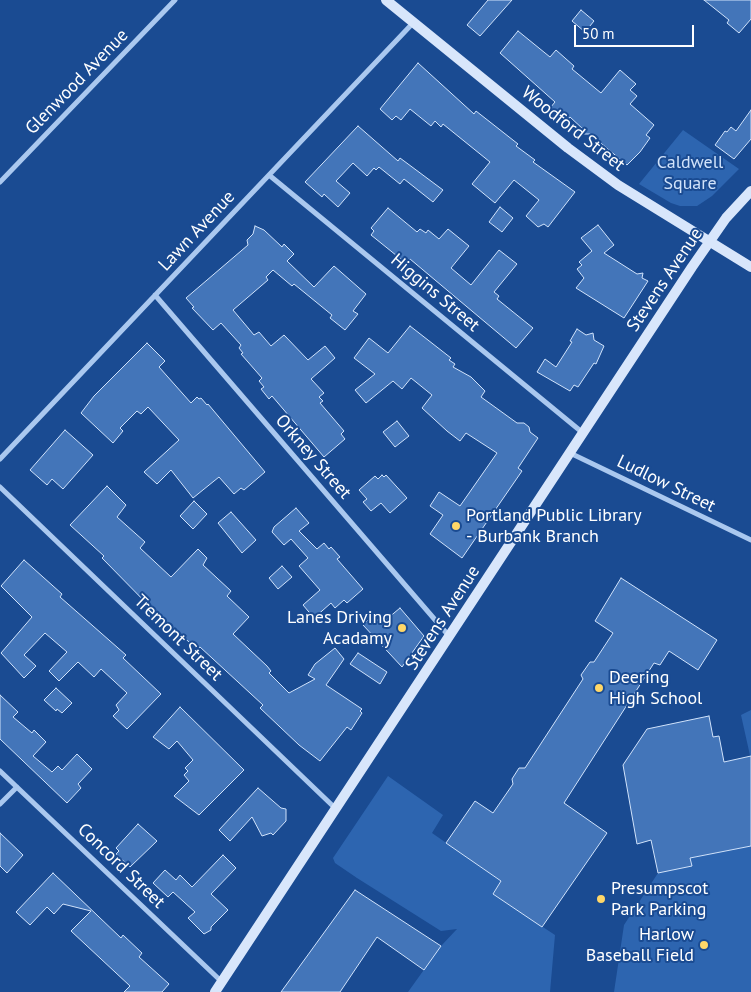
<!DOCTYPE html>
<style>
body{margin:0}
#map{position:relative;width:751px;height:992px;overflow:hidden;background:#1a4b92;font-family:"PT Sans",sans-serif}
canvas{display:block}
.scale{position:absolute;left:574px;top:25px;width:120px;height:22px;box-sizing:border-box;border:2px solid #fff;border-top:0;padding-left:6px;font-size:15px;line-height:18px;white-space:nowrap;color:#fff;-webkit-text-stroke:4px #1a4b92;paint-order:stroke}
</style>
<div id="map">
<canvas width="751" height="992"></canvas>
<div class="scale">50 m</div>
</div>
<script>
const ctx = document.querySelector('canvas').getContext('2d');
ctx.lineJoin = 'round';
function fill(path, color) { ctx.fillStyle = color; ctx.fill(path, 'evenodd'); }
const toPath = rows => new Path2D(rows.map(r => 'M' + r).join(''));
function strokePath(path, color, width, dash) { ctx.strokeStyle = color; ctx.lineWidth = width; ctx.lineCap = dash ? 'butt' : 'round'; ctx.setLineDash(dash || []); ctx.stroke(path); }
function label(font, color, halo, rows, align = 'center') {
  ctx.font = font + ' "PT Sans",sans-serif'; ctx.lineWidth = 4; ctx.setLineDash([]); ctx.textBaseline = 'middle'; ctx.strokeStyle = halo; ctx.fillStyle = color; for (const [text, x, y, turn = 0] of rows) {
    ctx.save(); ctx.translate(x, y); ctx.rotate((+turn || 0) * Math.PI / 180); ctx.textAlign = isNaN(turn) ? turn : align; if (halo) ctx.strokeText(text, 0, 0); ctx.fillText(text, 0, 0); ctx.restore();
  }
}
fill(toPath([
 [683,130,739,169,712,196,697,206,680,206,671,203,639,184],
 [751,710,751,760,741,715],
 [388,776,443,815,432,833,501,881,493,894,555,935,550,992,408,992,441,946,457,929,441,931,357,878,335,863,333,858],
 [751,846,751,992,614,992,624,925,658,873,692,866,690,858]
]), '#2d65b0');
const building = toPath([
 [488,0,512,0,480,36,467,25,488,0],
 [704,0,751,0,751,19,739,33,727,23,729,20,704,0],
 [581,10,594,21,585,32,572,21,581,10],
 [518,31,550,57,556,50,574,66,572,69,601,93,620,70,636,84,630,90,637,96,630,104,654,125,646,135,650,138,640,152,627,165,590,134,584,134,584,130,570,117,566,122,550,108,555,102,500,53,518,31],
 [418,63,474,114,476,111,518,144,516,146,535,160,533,162,575,192,548,227,544,224,538,227,526,216,539,200,514,180,495,203,472,184,490,162,443,124,441,127,435,121,431,126,410,109,401,120,396,116,392,120,380,109,418,63],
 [751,110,751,139,734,159,715,145,725,131,727,132,731,127,736,131,751,110],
 [358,126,398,161,400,158,443,190,433,202,404,179,400,184,379,167,376,170,374,168,367,176,353,163,336,181,350,193,338,207,324,194,322,197,305,182,358,126],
 [500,207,513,218,502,232,489,222,500,207],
 [388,208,417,232,420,229,426,233,428,230,439,239,448,229,469,246,451,268,471,285,499,250,517,264,494,292,499,296,497,299,533,328,516,348,410,259,407,264,371,235,374,231,371,228,388,208],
 [598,225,614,245,604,253,637,274,643,273,642,278,648,281,624,318,576,288,584,278,577,269,582,265,579,262,592,251,581,238,598,225],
 [255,226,264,230,282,247,284,244,294,254,287,261,314,287,334,266,366,294,353,311,358,314,345,330,330,318,332,315,294,284,292,286,273,270,266,277,268,280,233,310,254,335,259,332,271,346,284,335,308,360,325,346,335,358,311,379,324,393,319,397,323,401,320,403,344,431,341,434,345,439,324,457,272,396,269,399,261,389,264,387,259,381,262,378,241,354,243,353,239,348,241,345,221,323,213,330,192,308,194,307,186,298,248,245,247,240,253,234,255,226],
 [410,326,451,358,449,360,455,364,453,367,471,377,485,391,481,397,517,423,524,423,529,427,530,432,538,438,518,468,522,471,462,558,430,534,443,515,430,506,439,492,460,506,497,453,466,433,460,441,447,431,422,408,432,395,411,378,402,389,393,381,366,403,355,390,375,374,354,358,369,338,388,353,410,326],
 [577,329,586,335,593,333,594,340,604,346,596,364,594,363,578,387,574,385,570,391,537,372,545,359,556,367,572,342,570,341,577,329],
 [147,343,165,361,159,367,191,403,197,397,199,399,201,398,207,405,208,404,265,472,244,490,241,488,234,494,219,477,193,498,171,470,157,484,144,472,179,440,148,407,141,414,137,411,120,428,123,431,113,443,81,413,94,396,147,343],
 [397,421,409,436,395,447,383,432,397,421],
 [65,430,93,455,63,489,52,479,47,485,30,470,65,430],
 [382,475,384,477,386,475,407,498,390,513,381,503,371,511,363,502,367,499,359,490,375,476,378,479,382,475],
 [107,486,126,505,117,517,145,542,140,548,171,577,198,549,207,558,203,565,231,591,227,596,249,617,233,634,267,666,271,671,269,673,289,693,315,679,308,675,315,664,335,648,344,659,326,685,362,709,360,711,362,713,351,730,347,727,320,761,299,745,260,708,263,705,200,647,197,649,155,612,102,558,104,556,70,525,107,486],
 [194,501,207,514,193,529,180,516,194,501],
 [296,508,309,523,299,531,317,549,324,543,329,549,331,547,340,557,337,559,363,589,347,603,344,600,335,608,331,603,314,618,303,605,320,590,299,566,308,558,291,539,284,545,272,532,274,527,296,508],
 [231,512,256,540,242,553,218,523,231,512],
 [24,560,62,594,60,597,126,655,123,658,161,694,127,729,113,716,119,710,116,705,127,693,101,669,94,677,78,662,59,681,49,671,67,652,45,633,24,655,36,666,24,678,1,653,32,617,1,586,24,560],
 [282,566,292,577,278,589,269,578,282,566],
 [621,578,717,640,698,670,669,651,660,665,654,663,564,803,607,833,542,927,493,894,501,881,446,843,475,801,493,813,513,784,512,779,519,768,525,768,583,679,581,675,590,662,594,662,613,633,595,621,621,578],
 [400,608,424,636,402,667,363,625,373,615,381,624,400,608],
 [358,653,387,672,380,684,350,664,358,653],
 [56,688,72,703,62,713,57,709,56,711,44,700,56,688],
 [0,695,18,712,13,717,32,733,34,730,46,742,33,756,52,772,58,766,62,770,77,754,92,769,78,784,81,788,67,803,0,739,0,695],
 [180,707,244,770,199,815,174,796,189,781,184,775,188,771,185,768,193,760,177,741,169,749,153,737,180,707],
 [709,716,713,737,719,736,724,762,751,756,751,846,690,858,692,866,658,873,651,840,637,844,623,765,647,729,709,716],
 [258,788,281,808,286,809,286,821,273,835,271,833,262,836,252,817,230,841,219,830,258,788],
 [138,824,157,841,130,867,116,854,119,851,116,848,138,824],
 [0,833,23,855,7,873,0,866,0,833],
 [223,855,236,868,211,894,228,910,211,927,211,930,204,934,188,918,195,912,173,892,168,897,153,883,165,870,176,880,180,875,192,887,223,855],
 [53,873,121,938,123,935,142,953,139,957,169,984,162,992,124,992,130,986,71,931,91,911,63,904,54,914,47,907,30,925,16,912,53,873],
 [355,890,441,946,424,970,377,937,340,992,281,992,355,890]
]);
fill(building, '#4375b9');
strokePath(building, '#d1e3fb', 1);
strokePath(toPath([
 [269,175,583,433],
 [0,182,175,0],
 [155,295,449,636],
 [570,453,751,540],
 [0,459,413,23],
 [0,487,335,808],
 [0,771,222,982],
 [0,804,17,787]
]), '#aac8ef', 5);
strokePath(toPath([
 [386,0,568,148,618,185,751,267],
 [215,992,692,267,726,218,751,191]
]), '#d8e6fb', 10);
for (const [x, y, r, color] of [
 [456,526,5,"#ffd768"],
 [402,628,5,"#ffd768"],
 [599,688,5,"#ffd768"],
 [601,899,5,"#ffd768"],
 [704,945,5,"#ffd768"]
]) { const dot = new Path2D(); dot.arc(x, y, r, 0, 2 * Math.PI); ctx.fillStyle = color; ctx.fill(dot); strokePath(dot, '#1a4b92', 2); }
label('18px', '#fff', '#1a4b92', [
 ["Glenwood Avenue",77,82,-46],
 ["Woodford Street",573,129,38],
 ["Lawn Avenue",197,231,-47],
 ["Stevens Avenue",665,280,-56],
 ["Higgins Street",435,293,40],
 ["Orkney Street",313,457,49],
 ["Ludlow Street",666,484,26],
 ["Stevens Avenue",443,618,-57],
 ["Tremont Street",178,638,44],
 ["Concord Street",121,866,44]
]);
label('18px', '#d1e3fb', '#1a4b92', [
 ["Caldwell",690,163],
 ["Square",690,184]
]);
label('18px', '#fff', '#1a4b92', [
 ["Portland Public Library",466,516],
 ["- Burbank Branch",466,537],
 ["Lanes Driving",392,618,"right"],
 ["Acadamy",392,639,"right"],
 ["Deering",609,678],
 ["High School",609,699],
 ["Presumpscot",611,889],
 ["Park Parking",611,910],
 ["Harlow",694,935,"right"],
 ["Baseball Field",694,956,"right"]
], 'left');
</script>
